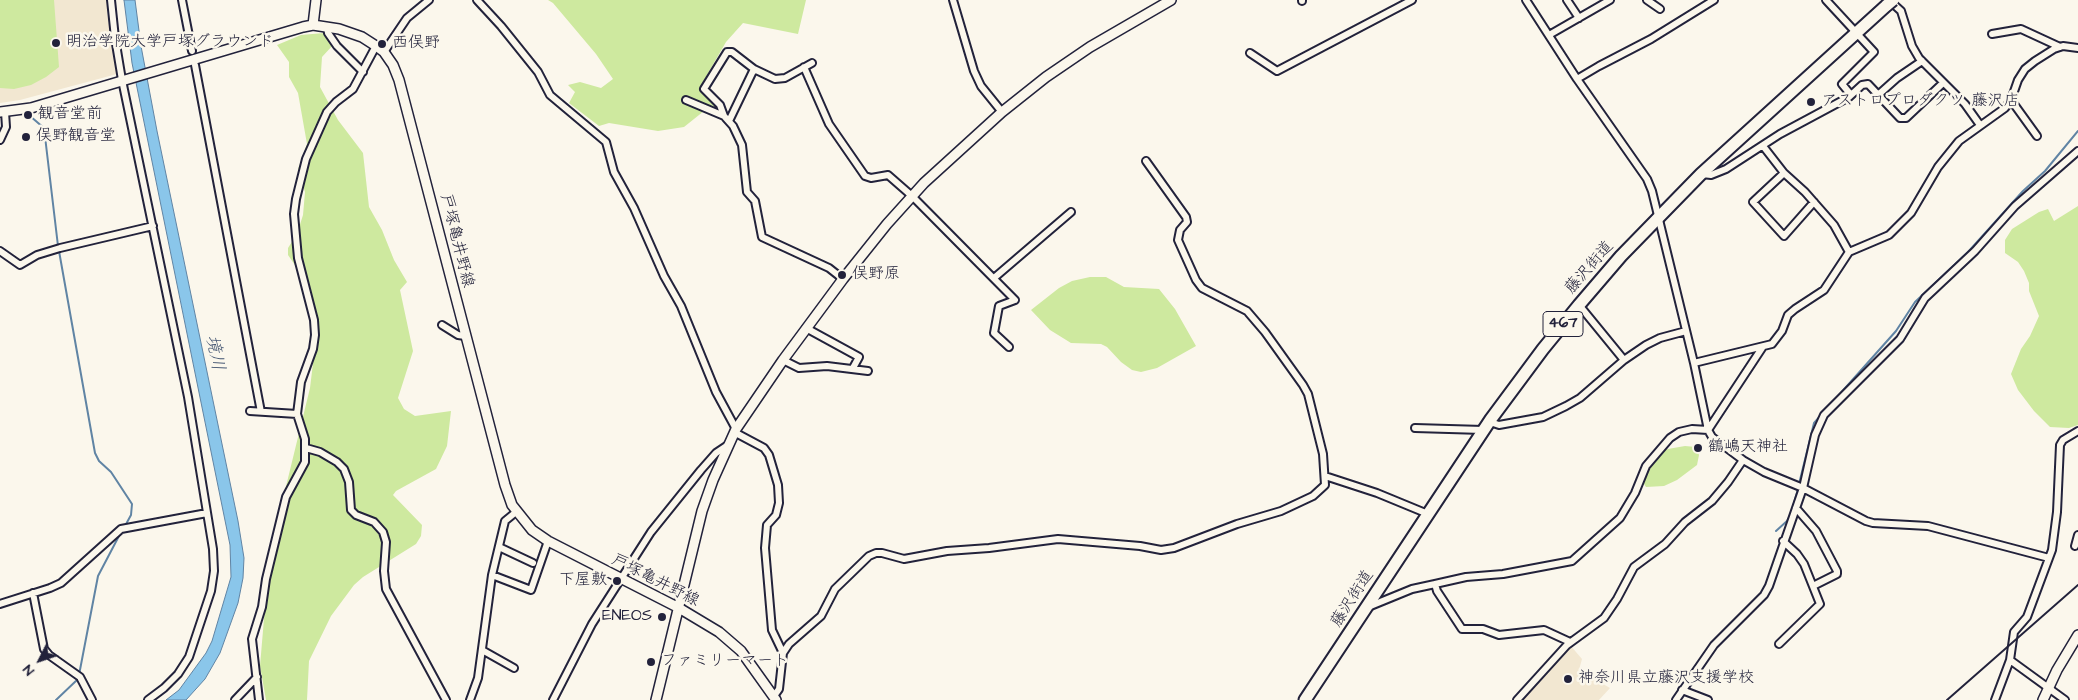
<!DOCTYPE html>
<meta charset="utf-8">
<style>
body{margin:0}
#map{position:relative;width:2078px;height:700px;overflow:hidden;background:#fbf7ec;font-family:"Architects Daughter",sans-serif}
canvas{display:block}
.north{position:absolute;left:15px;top:635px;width:50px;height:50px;-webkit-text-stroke:4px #fbf7ec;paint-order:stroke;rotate:229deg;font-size:14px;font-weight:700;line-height:20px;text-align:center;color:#22223b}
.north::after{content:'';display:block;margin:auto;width:18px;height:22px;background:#22223b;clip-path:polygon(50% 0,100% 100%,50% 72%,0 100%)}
</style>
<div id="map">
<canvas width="2078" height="700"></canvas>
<div class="north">N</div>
</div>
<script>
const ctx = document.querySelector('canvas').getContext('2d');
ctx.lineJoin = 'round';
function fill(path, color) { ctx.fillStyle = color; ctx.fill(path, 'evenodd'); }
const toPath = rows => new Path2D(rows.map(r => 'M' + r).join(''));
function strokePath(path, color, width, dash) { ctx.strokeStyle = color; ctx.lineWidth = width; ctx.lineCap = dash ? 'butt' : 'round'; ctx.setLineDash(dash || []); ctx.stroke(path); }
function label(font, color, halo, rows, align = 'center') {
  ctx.font = font + ' "Architects Daughter","Klee One",sans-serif'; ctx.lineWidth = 5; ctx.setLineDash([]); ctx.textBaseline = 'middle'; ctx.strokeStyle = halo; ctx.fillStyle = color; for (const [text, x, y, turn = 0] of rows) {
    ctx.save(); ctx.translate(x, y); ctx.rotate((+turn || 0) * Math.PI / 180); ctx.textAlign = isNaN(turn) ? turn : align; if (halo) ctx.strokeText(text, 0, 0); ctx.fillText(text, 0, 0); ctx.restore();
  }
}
fill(toPath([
 [0,0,107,0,107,12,117,74,20,100,0,103],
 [1570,645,1582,659,1579,670,1610,688,1599,700,1522,700]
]), '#f2e7d1');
fill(toPath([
 [0,0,54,0,59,67,46,77,31,85,14,89,0,88],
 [548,0,806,0,798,34,743,23,726,42,700,87,724,107,727,116,704,111,684,127,658,131,609,123,599,126,569,103,575,92,568,85,580,82,601,88,613,79,596,54,553,3],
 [324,33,333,45,322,57,320,87,338,120,363,153,369,207,382,230,394,260,407,282,400,290,413,351,398,398,404,409,415,416,451,411,447,446,436,469,396,491,393,495,422,525,421,536,416,544,363,577,354,585,331,616,309,661,307,700,266,700,260,666,266,595,279,515,310,388,317,330,301,274,288,255,288,248,297,234,303,215,305,192,298,169,307,144,298,93,289,77,289,62,277,45,301,35],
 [2078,206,2078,425,2069,428,2050,427,2034,411,2018,390,2011,374,2021,349,2030,336,2039,316,2029,291,2029,283,2024,271,2018,262,2005,253,2005,240,2012,229,2039,212,2048,209,2054,221],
 [1090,277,1106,277,1124,287,1159,289,1175,309,1196,346,1157,368,1141,372,1132,370,1121,362,1107,347,1101,344,1071,343,1050,330,1031,310,1059,288,1072,281],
 [1685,446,1696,447,1699,455,1697,465,1677,480,1664,486,1646,487,1642,481,1643,467,1662,450]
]), '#cee99f');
const water = toPath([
 [124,0,135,0,141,46,157,131,238,521,244,558,243,578,238,603,220,653,205,679,186,700,166,700,179,690,206,653,212,641,231,577,230,545,132,63,124,0]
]);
fill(water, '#8ac6ea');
strokePath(water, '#6084a4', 1);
strokePath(toPath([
 [30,116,44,128,58,246],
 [59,251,95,453,99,461,111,472,132,504,131,515,125,526],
 [1799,484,1814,423,1896,331,1915,302,1968,252,2023,191,2045,171,2078,131],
 [1792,510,1798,489],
 [1776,531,1787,521,1791,514],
 [79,675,98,576,120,534],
 [56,700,78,679]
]), '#6084a4', 2);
const street = toPath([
 [111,0,115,38,122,80,188,397,213,549,214,571,211,591,189,657,178,674,164,688,148,700],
 [182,0,192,51],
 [477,0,501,26,538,72,550,95,606,142,614,172,634,208,664,276,681,306,716,392,736,429],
 [953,0,974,71,981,86,1002,112],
 [1302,0,1302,1],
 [1526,0,1577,79,1647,179,1652,191,1694,363,1708,430,1712,437,1743,460,1764,472,1803,488,1866,521,1873,523,1928,526,2049,558],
 [1567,0,1579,18],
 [1647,0,1660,9],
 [1826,0,1874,52,1842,84,1851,95],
 [1890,1,1901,11,1912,46,1919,58,1965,104,1980,125],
 [327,27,328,33,337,46,363,72],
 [1992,34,2021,29,2060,47],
 [1549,35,1610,0],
 [384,52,407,18,429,0],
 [1250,53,1277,71,1412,0],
 [195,65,261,412],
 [804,67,829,124,865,176,871,178,888,175,912,196,1015,300,999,306,994,333,1009,347],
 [1577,79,1599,66,1651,39,1714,0],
 [1878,95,1897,78,1922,61],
 [686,100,724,116,733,126,742,145,747,192,755,201,762,237,829,268,843,279],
 [2011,100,2037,136],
 [724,116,720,105,704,89,727,52,732,52,754,69,775,79,785,78,812,63],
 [729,121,754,69],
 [0,140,6,127,5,112],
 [1763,146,1784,173,1805,192,1834,225,1849,252],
 [1784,173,1753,202,1784,236,1814,202],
 [1702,174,1711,175,1726,169,1780,134,1849,97,1862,85,1868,84,1900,118,1906,118,1943,83],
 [0,251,20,265,37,255,60,248,153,226],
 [994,278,1071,212],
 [1579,305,1624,360],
 [442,325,458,335,465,336],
 [806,328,859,357,853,368],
 [783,360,799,368,827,366,868,371],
 [1694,363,1772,344,1782,331,1788,315,1795,309,1824,290,1849,252,1889,235,1911,213,1938,167,1959,141,2005,108,2011,100,2018,80,2025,69,2035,61,2054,49,2063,46,2078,48],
 [250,411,297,414],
 [1490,422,1499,425,1543,417,1566,406,1580,398,1624,360,1646,345,1660,338,1686,331],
 [1415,428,1483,430],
 [734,432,764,448,769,455,778,485,779,503,776,515,767,525,765,548,772,630,783,653,779,689,774,696],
 [306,448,320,452,337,462,344,469,349,482,351,510,356,515,374,522,383,532,386,542,384,571,386,589,446,700],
 [1325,476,1377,493,1428,514],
 [1796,508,1816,531,1837,571,1837,574,1813,586],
 [2075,546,2078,535],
 [499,547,533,563],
 [492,575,531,590,548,541],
 [1435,584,1437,591,1462,629,1483,629,1499,635,1544,630,1570,642],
 [33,593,44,649,49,655,80,677,92,700],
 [0,604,50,588,61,583,121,529,207,513],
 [1368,607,1412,589,1435,584,1466,577,1503,574,1572,561,1620,518,1635,493,1646,466,1670,438,1679,432,1692,429,1708,430,1762,348],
 [1779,644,1820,604,1804,564,1797,554,1783,541],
 [482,650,514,668],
 [783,653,789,644,821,616,835,589,869,556,876,553,882,553,904,559,947,551,989,548,1058,539,1140,546,1161,550,1174,548,1237,524,1281,511,1313,496,1325,485,1323,454,1308,394,1303,385,1265,332,1247,311,1202,288,1196,280,1178,240,1180,230,1187,222,1186,217,1146,161],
 [1682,690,1708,700],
 [235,700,257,677],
 [259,700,252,639,262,607,266,579,286,497,305,462,305,439,297,414,301,382,313,349,315,335,314,320,298,258,294,214,296,199,306,159,327,112,336,102,353,89,376,46],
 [470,700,478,678,492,575,505,521,516,512],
 [553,700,592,624,651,532,701,470,716,453,728,445],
 [1517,700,1567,645,1604,618,1617,599,1634,567,1665,544,1685,522,1712,501,1728,482,1743,460],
 [1676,700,1714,645,1764,595,1769,586,1803,488,1815,435,1824,415,1900,339,1925,298,1975,251,2015,206,2078,151],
 [1995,700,2010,660],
 [2065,700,2010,660,2014,632,2027,617,2052,550,2057,512,2060,445,2063,440,2078,431]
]);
const secondary = toPath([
 [313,25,316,0],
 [0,112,31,108,303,27,313,25,339,29,362,37,376,46,384,52,393,65,399,80,505,485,512,505,532,530,548,541,679,608,719,632,741,651,776,700],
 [656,700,702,511,713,480,736,429,783,360,843,279,887,224,924,183,1002,112,1046,77,1090,47,1171,0],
 [2043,700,2057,670,2078,635]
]);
const highway = toPath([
 [1305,700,1491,419,1543,349,1579,305,1621,256,1701,174,1887,5]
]);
strokePath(street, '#22223b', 10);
strokePath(secondary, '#22223b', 12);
strokePath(highway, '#22223b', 15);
strokePath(street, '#fbf7ec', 6);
strokePath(secondary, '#fbf7ec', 9);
strokePath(highway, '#fbf7ec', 11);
strokePath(toPath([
 [1947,700,2078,585]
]), '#22223b', 2);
const highwayBridge = toPath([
 [1887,5,1893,0]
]);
strokePath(highwayBridge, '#22223b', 15, []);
strokePath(highwayBridge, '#fbf7ec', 11);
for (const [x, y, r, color] of [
 [56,43,5,"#22223b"],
 [382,44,5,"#22223b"],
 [1811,102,5,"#22223b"],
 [28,115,5,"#22223b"],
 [26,137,5,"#22223b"],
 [842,275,5,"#22223b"],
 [1698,448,5,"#22223b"],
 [617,581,5,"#22223b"],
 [662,617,5,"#22223b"],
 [651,662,5,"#22223b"],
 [1568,679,5,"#22223b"]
]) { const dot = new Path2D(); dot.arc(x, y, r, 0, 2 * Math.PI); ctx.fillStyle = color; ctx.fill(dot); strokePath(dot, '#fbf7ec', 2); }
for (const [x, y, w] of [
 [1563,324,40]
]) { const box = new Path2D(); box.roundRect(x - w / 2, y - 12.5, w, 25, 4); ctx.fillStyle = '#fbf7ec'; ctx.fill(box); strokePath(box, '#22223b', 1); }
label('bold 15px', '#22223b', null, [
 ["467",1563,324]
]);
label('16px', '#22223b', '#fbf7ec', [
 ["明治学院大学戸塚グラウンド",66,43],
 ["西俣野",392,44],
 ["アストロプロダクツ 藤沢店",1821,102],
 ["観音堂前",38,115],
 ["俣野観音堂",36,137],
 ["俣野原",852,275],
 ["鶴嶋天神社",1708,448],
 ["下屋敷",607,581,"right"],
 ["ENEOS",652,617,"right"],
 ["ファミリーマート",661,662],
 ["神奈川県立藤沢支援学校",1578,679]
], 'left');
label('16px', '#22223b', '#fbf7ec', [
 ["戸塚亀井野線",456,241,76],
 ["藤沢街道",1590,268,-49],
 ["戸塚亀井野線",655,581,27],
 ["藤沢街道",1353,599,-57]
]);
label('italic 18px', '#415370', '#fbf7ec', [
 ["境川",214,353,79]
]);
</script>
